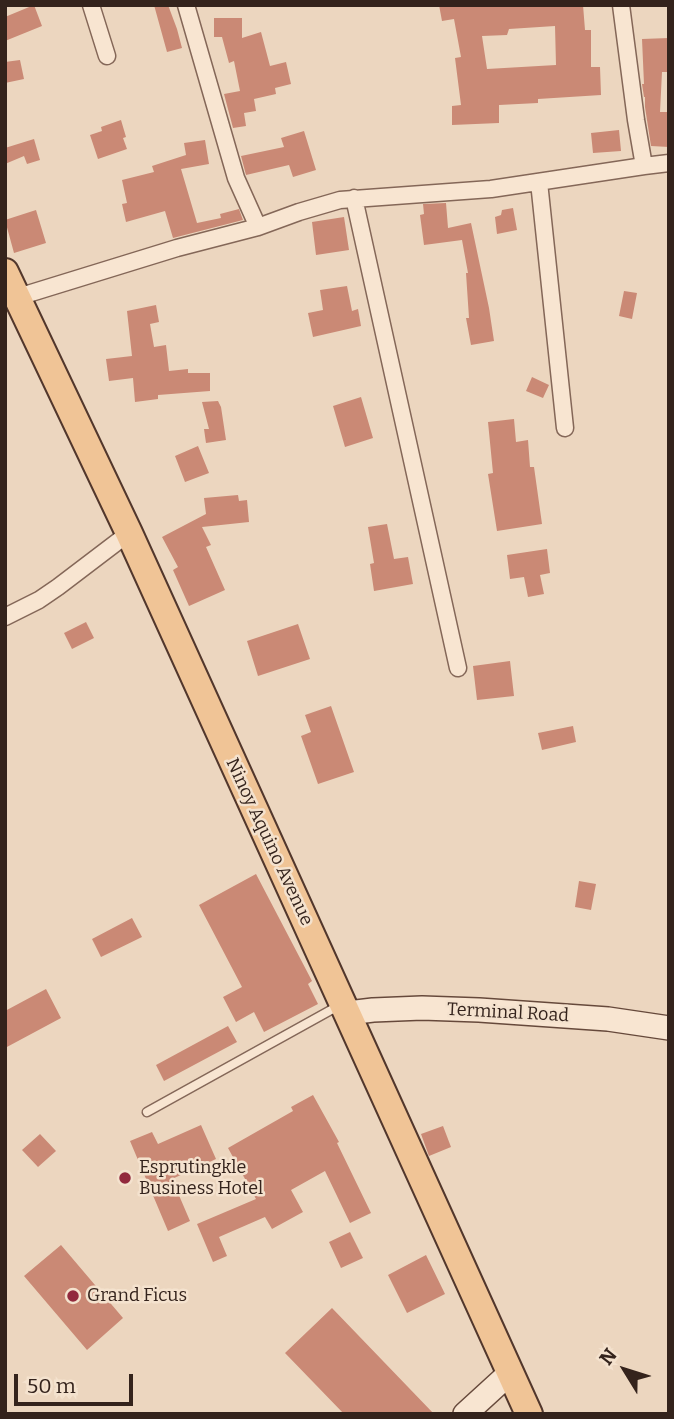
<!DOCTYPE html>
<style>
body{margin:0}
#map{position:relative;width:674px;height:1419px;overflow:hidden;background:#ecd6bf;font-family:Bitter,serif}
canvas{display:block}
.frame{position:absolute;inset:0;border:7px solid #34231c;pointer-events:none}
.north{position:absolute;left:590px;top:1335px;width:70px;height:70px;-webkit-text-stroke:5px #f4e2ce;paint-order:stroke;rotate:308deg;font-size:19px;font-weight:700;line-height:28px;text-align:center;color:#34231c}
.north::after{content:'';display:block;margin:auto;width:24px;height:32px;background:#34231c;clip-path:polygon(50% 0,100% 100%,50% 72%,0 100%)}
.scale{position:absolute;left:14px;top:1374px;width:119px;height:32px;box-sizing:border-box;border:4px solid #34231c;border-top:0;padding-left:9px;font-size:21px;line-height:24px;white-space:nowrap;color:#34231c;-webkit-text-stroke:5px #f4e2ce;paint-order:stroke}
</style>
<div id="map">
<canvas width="674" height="1419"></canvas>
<div class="frame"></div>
<div class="north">N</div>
<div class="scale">50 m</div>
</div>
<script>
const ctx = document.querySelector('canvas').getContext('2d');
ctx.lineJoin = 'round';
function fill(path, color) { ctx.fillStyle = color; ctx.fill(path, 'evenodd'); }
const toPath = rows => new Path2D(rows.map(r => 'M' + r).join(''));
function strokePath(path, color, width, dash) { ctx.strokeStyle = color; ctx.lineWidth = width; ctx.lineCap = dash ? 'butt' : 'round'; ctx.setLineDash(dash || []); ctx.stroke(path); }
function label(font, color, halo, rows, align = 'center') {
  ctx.font = font + ' Bitter,serif'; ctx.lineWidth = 5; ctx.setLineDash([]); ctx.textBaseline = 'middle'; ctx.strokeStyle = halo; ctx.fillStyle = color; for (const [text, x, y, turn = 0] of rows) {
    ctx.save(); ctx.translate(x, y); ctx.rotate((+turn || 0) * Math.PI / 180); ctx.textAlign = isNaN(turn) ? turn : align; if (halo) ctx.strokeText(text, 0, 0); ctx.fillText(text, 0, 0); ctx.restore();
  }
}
fill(toPath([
 [34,5,42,26,5,41,5,17],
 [154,5,168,5,177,29,182,48,167,52],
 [439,5,583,5,585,30,591,30,591,67,600,67,601,95,538,99,538,103,499,105,499,123,452,125,452,106,461,105,455,58,461,57,454,19,442,21],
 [555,26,556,65,487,69,482,36,507,35,509,29],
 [214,18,242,18,242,38,261,32,270,66,286,62,291,84,275,88,276,94,254,99,256,111,244,113,246,126,233,128,224,94,240,91,234,61,229,63,222,37,214,37],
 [669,38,669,72,662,72,660,112,669,112,669,147,651,146,645,107,645,97,644,97,642,84,644,84,642,39],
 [20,60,24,79,5,83,5,62],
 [121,120,126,137,123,138,127,149,98,159,90,135,102,131,101,127],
 [619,130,621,151,593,153,591,133],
 [304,131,316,170,293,177,289,165,246,175,241,156,284,147,281,138],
 [34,139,40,160,27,164,24,156,5,164,5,148],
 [205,140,209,164,181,169,197,223,221,218,220,214,239,209,243,220,173,238,165,211,126,222,122,204,127,203,122,180,154,172,152,166,186,155,184,143],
 [446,203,448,228,471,223,489,308,494,341,471,345,466,318,469,318,466,273,468,273,462,240,424,245,420,215,424,214,423,204],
 [513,208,517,230,497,234,495,217,501,215,502,210],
 [36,210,46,243,14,253,5,220],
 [344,217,349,250,316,255,312,222],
 [347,286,352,311,358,309,361,326,313,337,308,313,323,310,320,290],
 [624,291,637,293,632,319,619,316],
 [156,305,159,322,150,324,154,347,166,345,169,371,188,369,188,373,210,373,210,391,158,395,158,399,135,402,133,378,109,381,106,359,132,356,127,311],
 [532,377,549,385,543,398,526,391],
 [361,397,373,438,345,447,333,406],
 [218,401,221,407,226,440,206,443,204,429,209,429,202,402],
 [514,419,516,442,528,440,530,467,534,467,542,524,497,531,488,474,493,473,488,422],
 [198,446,209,473,185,482,175,456],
 [238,495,239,501,247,500,249,522,202,527,211,545,206,547,225,590,189,606,173,570,178,567,162,537,206,514,204,498],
 [387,524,394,559,408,557,413,584,374,591,370,564,374,563,368,527],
 [547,549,550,573,540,575,544,594,528,597,524,577,510,579,507,555],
 [86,622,94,638,72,649,64,633],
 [298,624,310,659,258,676,247,641],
 [510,661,514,696,477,700,473,666],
 [331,706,354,772,318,784,301,736,311,732,305,715],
 [573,726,576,742,542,750,538,733],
 [256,874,312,981,308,984,318,1004,264,1032,254,1012,236,1022,223,997,242,987,199,905],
 [579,881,596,884,591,910,575,907],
 [132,918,142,937,101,957,92,939],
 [46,989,61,1018,5,1048,5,1011],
 [228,1026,237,1042,164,1081,156,1065],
 [313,1095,339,1142,337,1143,371,1213,350,1223,325,1171,291,1190,303,1212,272,1229,265,1217,219,1237,227,1256,213,1262,197,1224,256,1199,228,1148,293,1111,291,1107],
 [201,1125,216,1159,172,1179,190,1221,168,1231,130,1141,152,1132,158,1144],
 [443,1126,451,1147,429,1156,421,1134],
 [40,1134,56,1151,38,1167,22,1150],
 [350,1232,363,1258,341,1268,329,1242],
 [61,1245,123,1318,87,1350,24,1276],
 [426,1255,445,1294,407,1313,388,1275],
 [332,1308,434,1414,344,1414,285,1353]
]), '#ca8975');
const lane = toPath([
 [147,1112,340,1005]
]);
const street = toPath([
 [91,5,107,56],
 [186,5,236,178,258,227],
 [644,166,669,163],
 [539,182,565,428],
 [354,198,458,668],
 [18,297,177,248,258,227,299,212,340,200,491,189,644,166,636,120,621,5],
 [5,617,39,600,58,587,129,533]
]);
const secondary = toPath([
 [348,1013,373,1010,422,1008,479,1010,608,1019,669,1028],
 [465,1414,511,1372]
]);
const primary = toPath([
 [5,272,129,533,529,1414]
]);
strokePath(lane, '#846758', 11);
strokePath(street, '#846758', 19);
strokePath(secondary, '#66493b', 26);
strokePath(primary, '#52372c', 30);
strokePath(lane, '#f8e5d1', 8);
strokePath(street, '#f8e5d1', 16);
strokePath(secondary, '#f8e5d1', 23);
strokePath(primary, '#f0c496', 26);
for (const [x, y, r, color] of [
 [125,1178,7,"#92293d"],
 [73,1296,7,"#92293d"]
]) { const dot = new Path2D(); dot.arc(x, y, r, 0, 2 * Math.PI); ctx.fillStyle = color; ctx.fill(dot); strokePath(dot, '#f4e2ce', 2.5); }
label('18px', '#34231c', '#f4e2ce', [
 ["Ninoy Aquino Avenue",269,842,65],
 ["Terminal Road",508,1013,3]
]);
label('18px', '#34231c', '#f4e2ce', [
 ["Esprutingkle",139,1168],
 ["Business Hotel",139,1189],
 ["Grand Ficus",87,1296]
], 'left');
</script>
